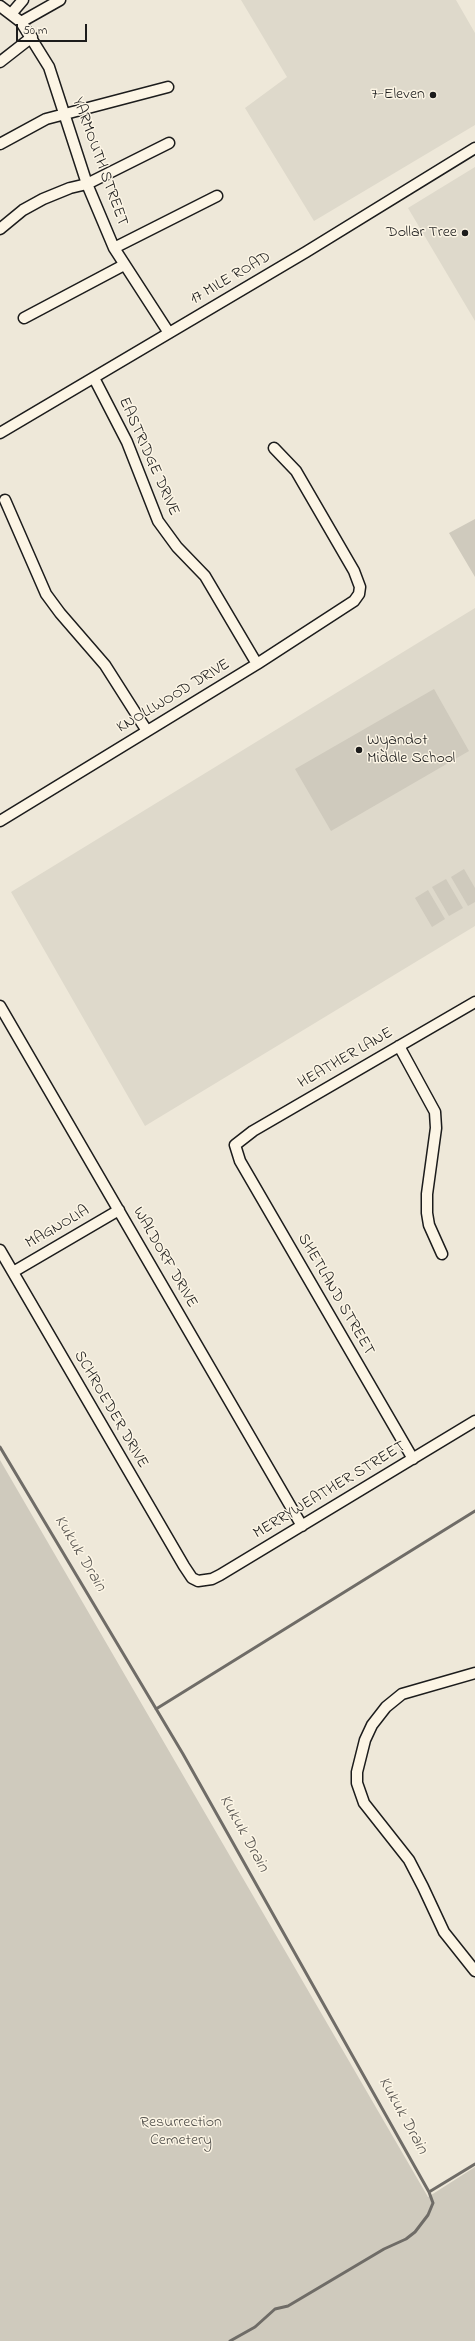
<!DOCTYPE html>
<style>
body{margin:0}
#map{position:relative;width:475px;height:2341px;overflow:hidden;background:#eee8d9;font-family:"Indie Flower",sans-serif}
canvas{display:block}
.scale{position:absolute;left:16px;top:24px;width:71px;height:18px;box-sizing:border-box;border:2px solid #1c1c1c;border-top:0;padding-left:5px;font-size:12px;line-height:14px;white-space:nowrap;color:#1c1c1c;-webkit-text-stroke:3px #fcf5e5;paint-order:stroke}
</style>
<div id="map">
<canvas width="475" height="2341"></canvas>
<div class="scale">50 m</div>
</div>
<script>
const ctx = document.querySelector('canvas').getContext('2d');
ctx.lineJoin = 'round';
function fill(path, color) { ctx.fillStyle = color; ctx.fill(path, 'evenodd'); }
const toPath = rows => new Path2D(rows.map(r => 'M' + r).join(''));
function strokePath(path, color, width, dash) { ctx.strokeStyle = color; ctx.lineWidth = width; ctx.lineCap = dash ? 'butt' : 'round'; ctx.setLineDash(dash || []); ctx.stroke(path); }
function label(font, color, halo, rows, align = 'center') {
  ctx.font = font + ' "Indie Flower",sans-serif'; ctx.lineWidth = 3; ctx.setLineDash([]); ctx.textBaseline = 'middle'; ctx.strokeStyle = halo; ctx.fillStyle = color; for (const [text, x, y, turn = 0] of rows) {
    ctx.save(); ctx.translate(x, y); ctx.rotate((+turn || 0) * Math.PI / 180); ctx.textAlign = isNaN(turn) ? turn : align; if (halo) ctx.strokeText(text, 0, 0); ctx.fillText(text, 0, 0); ctx.restore();
  }
}
fill(toPath([
 [241,0,456,0,475,33,475,125,314,221,245,108,287,77],
 [475,167,475,321,408,208],
 [475,608,475,926,145,1126,11,892]
]), '#ded9cb');
fill(toPath([
 [475,519,475,577,449,533],
 [434,689,469,751,331,831,295,769],
 [464,869,475,888,475,902,468,906,451,877],
 [446,879,463,908,449,916,432,887],
 [428,890,445,919,432,927,415,898],
 [0,1460,428,2197,475,2167,475,2341,0,2341]
]), '#cfcabd');
strokePath(toPath([
 [0,1447,183,1754,429,2192,433,2203,428,2215,415,2232,406,2239,384,2249,288,2306,275,2309,255,2327,230,2341],
 [156,1709,475,1511],
 [429,2192,475,2164]
]), '#6f6c67', 3);
const street = toPath([
 [0,6,21,22,49,67,87,184,114,248,169,333],
 [11,14,23,0],
 [21,22,60,0],
 [0,62,32,37],
 [0,144,46,119,168,87],
 [0,229,23,210,43,199,70,188,87,184,169,143],
 [114,248,217,196],
 [24,318,124,265],
 [94,378,127,442,158,521,177,547,205,576,257,664],
 [0,433,306,252,475,148],
 [5,500,46,594,60,613,105,665,147,731],
 [0,821,257,664,354,601,359,594,360,587,354,571,296,471,274,448],
 [0,1006,302,1526],
 [399,1046,435,1112,436,1128,427,1194,427,1213,429,1225,442,1254],
 [0,1250,184,1566,192,1578,198,1581,212,1579,220,1575,475,1421],
 [13,1272,119,1210],
 [413,1459,240,1161,235,1145,253,1131,475,1002],
 [475,1673,402,1694,386,1707,372,1725,365,1740,357,1772,357,1783,364,1803,409,1860,423,1887,444,1932,475,1971]
]);
strokePath(street, '#1c1c1c', 13);
strokePath(street, '#fcf5e5', 10);
for (const [x, y, r, color] of [
 [433,95,4,"#1c1c1c"],
 [465,233,4,"#1c1c1c"],
 [359,750,4,"#1c1c1c"]
]) { const dot = new Path2D(); dot.arc(x, y, r, 0, 2 * Math.PI); ctx.fillStyle = color; ctx.fill(dot); strokePath(dot, '#fcf5e5', 1.5); }
label('16px', '#1c1c1c', '#fcf5e5', [
 ["7-Eleven",425,95],
 ["Dollar Tree",457,233],
 ["Wyandot",367,741,"left"],
 ["Middle School",367,759,"left"]
], 'right');
label('16px', '#1c1c1c', '#fcf5e5', [
 ["YARMOUTH STREET",99,162,70],
 ["17 MILE ROAD",231,279,-30],
 ["EASTRIDGE DRIVE",148,457,66],
 ["KNOLLWOOD DRIVE",174,697,-31],
 ["HEATHER LANE",346,1059,-30],
 ["MAGNOLIA",58,1228,-30],
 ["WALDORF DRIVE",164,1258,60],
 ["SHETLAND STREET",335,1295,60],
 ["SCHROEDER DRIVE",110,1410,60],
 ["MERRYWEATHER STREET",330,1491,-31]
]);
label('16px', '#52504c', '#fcf5e5', [
 ["Resurrection",181,2123],
 ["Cemetery",181,2141]
]);
label('italic 17px', '#5b5854', '#fcf5e5', [
 ["Kukuk Drain",79,1554,59],
 ["Kukuk Drain",243,1834,61],
 ["Kukuk Drain",402,2116,61]
]);
</script>
